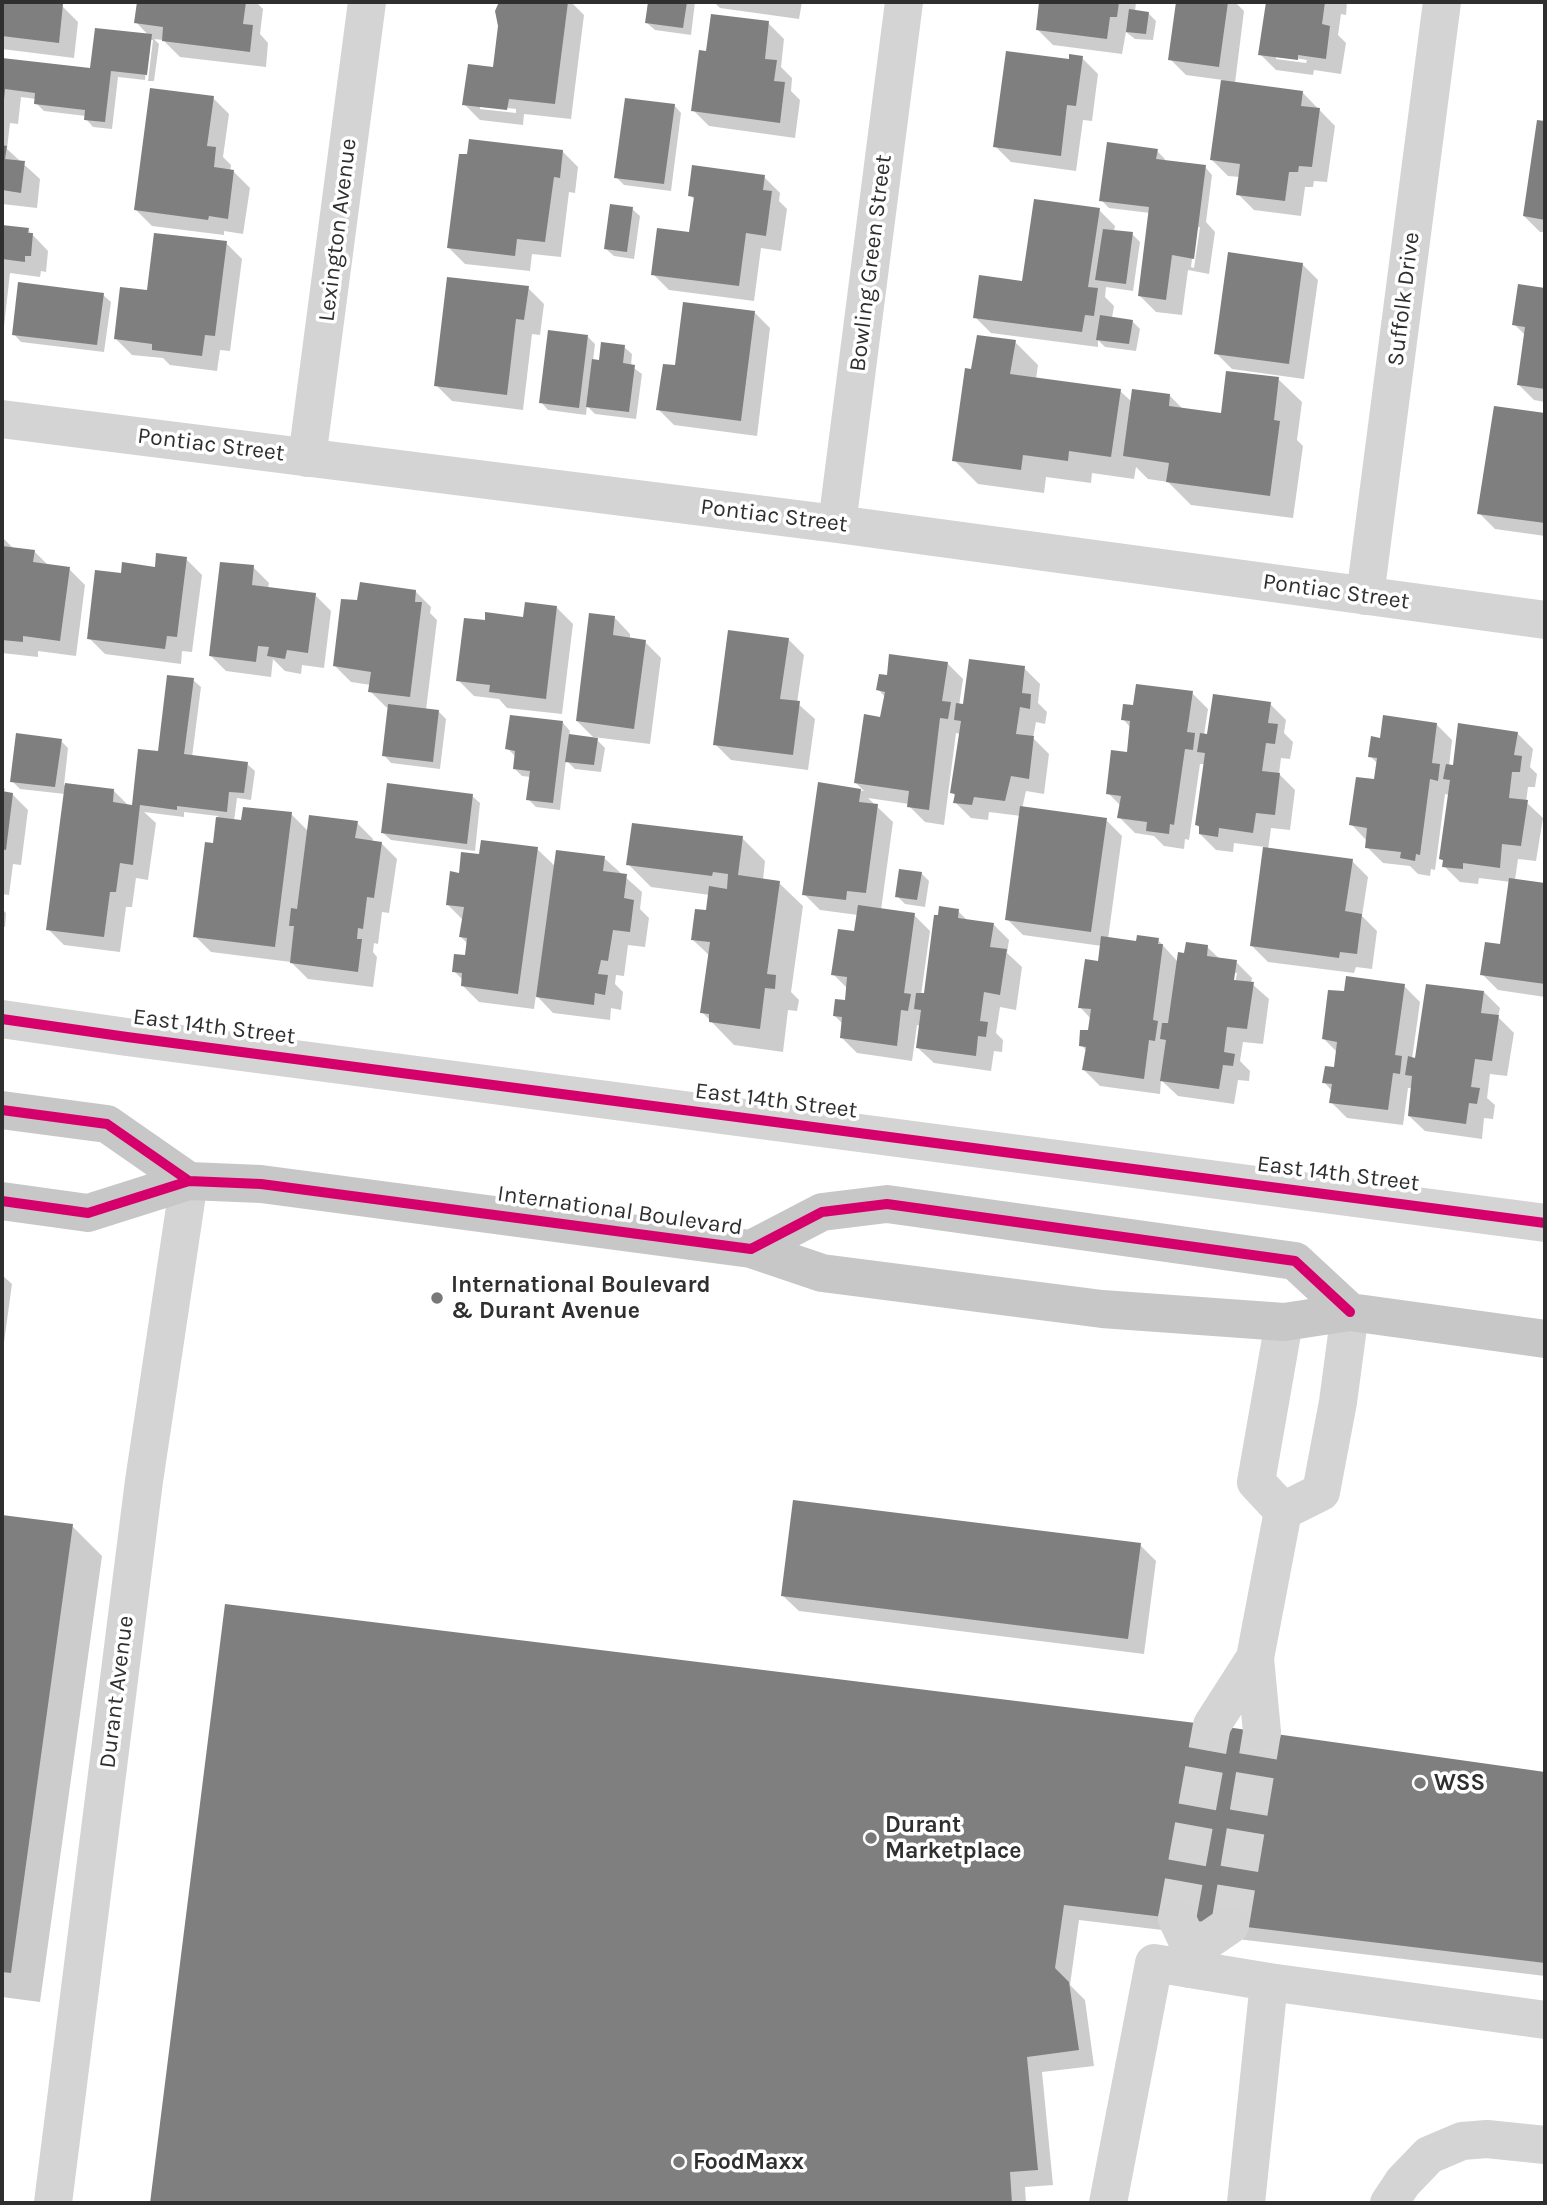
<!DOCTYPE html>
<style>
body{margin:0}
#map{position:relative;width:1547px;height:2205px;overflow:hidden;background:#fff;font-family:Karla,sans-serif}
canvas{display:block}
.frame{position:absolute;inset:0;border:4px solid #2f2f2f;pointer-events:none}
</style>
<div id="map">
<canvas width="1547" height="2205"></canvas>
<div class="frame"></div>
</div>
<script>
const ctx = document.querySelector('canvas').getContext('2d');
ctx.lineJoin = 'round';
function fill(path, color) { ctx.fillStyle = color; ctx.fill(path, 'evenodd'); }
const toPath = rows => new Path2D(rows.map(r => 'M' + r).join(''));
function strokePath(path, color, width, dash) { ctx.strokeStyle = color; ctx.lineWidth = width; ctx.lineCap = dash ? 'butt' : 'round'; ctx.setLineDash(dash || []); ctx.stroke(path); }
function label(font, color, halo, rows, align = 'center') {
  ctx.font = font + ' Karla,sans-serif'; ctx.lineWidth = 7; ctx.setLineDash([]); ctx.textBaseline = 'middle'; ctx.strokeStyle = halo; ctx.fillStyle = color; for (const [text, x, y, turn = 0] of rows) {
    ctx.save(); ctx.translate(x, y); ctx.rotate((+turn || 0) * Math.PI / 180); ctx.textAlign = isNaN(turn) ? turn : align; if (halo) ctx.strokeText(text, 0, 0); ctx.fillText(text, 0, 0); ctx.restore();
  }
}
fill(toPath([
 [2,2,47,2,47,4,62,6,78,22,74,58,2,49],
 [138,2,256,2,263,9,260,34,268,43,266,67,180,57,163,40,154,39,159,44,154,81,148,81,153,40,149,40,145,80,118,77,112,129,93,127,86,119,86,116,44,111,36,103,36,99,21,97,18,124,10,123,7,149,40,179,37,208,2,204,2,59,91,70,149,36,136,22],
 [502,2,571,2,584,15,571,119,524,114,523,125,480,120,464,104,495,69,500,26,497,11],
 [480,105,516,109,516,113,480,109],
 [647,2,695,2,691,35,655,30,647,23,650,2],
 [714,2,802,2,799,19,720,8],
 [1041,2,1136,2,1135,12,1148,13,1156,21,1153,40,1135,39,1126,32,1122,54,1053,45,1037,29],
 [1178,2,1235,2,1244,11,1235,83,1302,92,1335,126,1327,182,1314,181,1313,187,1305,187,1301,216,1254,210,1238,194,1240,177,1228,176,1212,160,1223,80,1186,75,1170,59],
 [1268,2,1347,2,1346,15,1341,14,1338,35,1346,43,1341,74,1314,70,1313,75,1276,70,1260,54],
 [1276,55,1307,60,1306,63,1276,59],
 [768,23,784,39,781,67,792,78,791,91,800,100,795,138,709,126,693,110,708,53],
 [1082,58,1098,74,1092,121,1083,120,1076,171,1011,162,995,146,1071,61],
 [213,98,229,114,223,157,231,165,230,172,234,172,250,188,243,234,224,231,224,235,152,226,136,210],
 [674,105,681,113,671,191,624,185,616,177],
 [1538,122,1545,123,1545,232,1540,232,1524,216],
 [562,151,578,167,575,193,569,192,561,257,532,254,530,271,465,264,449,248],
 [1157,151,1165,159,1164,162,1205,167,1212,175,1206,222,1215,232,1209,274,1188,270,1182,315,1156,312,1140,296,1150,213,1109,208,1101,200],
 [1196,227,1200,227,1194,268,1191,267],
 [764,177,780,193,779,201,787,209,781,251,761,248,754,301,669,290,653,274,691,234,695,200,690,195],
 [632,209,640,216,634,259,614,256,606,249],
 [1099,210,1115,226,1114,232,1132,234,1140,242,1133,291,1106,287,1105,297,1114,306,1112,318,1132,321,1140,329,1136,351,1105,347,1098,340,1098,347,991,333,975,317,1024,283],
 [2,226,28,230,48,251,46,272,41,271,40,277,10,273,3,335],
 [226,243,242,259,230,351,220,350,217,371,170,365,163,358,132,355,116,339,148,292],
 [1302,264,1318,280,1304,379,1232,369,1216,353],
 [1520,286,1545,290,1545,402,1534,400,1518,384,1526,336,1514,324],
 [528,288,544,304,540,335,532,334,523,410,452,401,436,385],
 [103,295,111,302,104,352,21,342,14,334],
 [754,312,770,328,757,436,674,425,658,409,676,367],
 [588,337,595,344,593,361,600,362,624,347,632,354,631,366,642,374,636,419,595,414,587,406,586,415,548,410,541,402],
 [1015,342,1038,365,1036,379,1120,391,1132,402,1170,396,1184,410,1222,415,1278,379,1302,402,1297,440,1303,446,1293,518,1191,505,1168,482,1148,479,1136,467,1134,479,1092,473,1091,483,1046,477,1044,493,978,484,954,460,972,371],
 [1495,408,1545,415,1545,536,1495,529,1479,513],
 [2,537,14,549,34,551,49,566,69,569,85,585,76,656,38,651,38,657,2,653],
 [186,559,202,575,192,652,182,651,181,664,105,654,89,638,122,575,157,569],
 [253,567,269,583,268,589,315,595,331,611,324,668,302,665,301,674,285,671,273,659,271,677,226,671,210,655],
 [415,591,431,607,430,613,437,620,426,710,438,711,446,719,440,769,391,763,384,755,389,708,386,707,370,691,371,685,351,682,335,666,358,602],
 [557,608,573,624,562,714,507,708,499,699,474,696,458,680,486,622,524,618],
 [615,618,630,634,630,640,645,642,661,658,650,744,593,737,577,721],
 [788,639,804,655,797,703,815,719,808,770,731,760,715,744],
 [947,663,963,679,959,706,964,706,1024,668,1040,684,1038,703,1047,712,1045,724,1036,722,1033,738,1049,754,1044,794,1026,791,1022,809,1106,820,1122,836,1108,939,1137,943,1158,940,1178,962,1185,955,1207,947,1220,959,1236,962,1252,978,1251,983,1269,999,1263,1044,1243,1042,1240,1061,1250,1071,1249,1081,1238,1080,1234,1104,1178,1096,1161,1080,1160,1094,1100,1086,1084,1070,1087,1051,1081,1045,1089,1032,1091,1019,1080,1007,1099,963,1102,946,1023,935,1007,919,1021,816,989,812,988,820,971,818,955,802,956,797,952,792,960,734,956,733,944,825,925,822,909,806,909,804,868,798,893,822,881,910,914,915,930,931,921,995,925,995,958,911,968,921,993,924,1009,940,1007,953,1022,967,1016,1010,1000,1007,996,1033,1003,1040,1002,1052,994,1051,991,1071,934,1063,918,1048,921,1026,917,1025,912,1061,857,1053,841,1037,843,1024,834,1015,846,1002,848,989,833,974,855,933,858,915,820,910,804,894,819,784,864,791,856,783,882,719,885,697,878,689,888,677],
 [1233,973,1237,973,1234,989],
 [193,680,201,687,192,757,247,764,255,771,251,800,237,798,234,821,291,814,308,831,357,823,373,839,372,842,381,843,397,859,389,913,382,912,378,944,374,943,373,952,377,957,373,987,308,979,291,962,211,952,195,936,214,845,218,816,184,812,184,817,144,812,156,823,148,880,136,878,132,907,126,907,120,952,64,945,48,929,65,794,20,789,12,781,61,741,68,748,64,785,113,790,129,806,137,807],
 [1192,693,1208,709,1204,735,1209,736,1270,704,1286,720,1284,733,1293,742,1290,759,1281,758,1279,774,1295,790,1290,830,1271,828,1268,850,1352,861,1368,877,1362,916,1377,931,1372,969,1356,967,1354,973,1268,962,1252,946,1265,847,1234,843,1233,852,1216,850,1200,834,1201,829,1197,825,1205,764,1200,764,1189,840,1185,839,1184,849,1164,846,1154,836,1135,833,1119,817,1121,806,1108,793,1128,754,1131,728,1123,719,1134,707],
 [563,723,570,731,569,736,597,740,605,748,601,772,575,769,566,760,560,810,536,807,528,799,531,777,522,776,514,768,515,756,507,748],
 [1436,724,1452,740,1449,767,1454,767,1517,733,1533,749,1530,767,1537,774,1535,787,1528,787,1526,802,1543,818,1536,861,1518,859,1515,880,1545,884,1545,997,1498,990,1482,974,1502,946,1511,882,1479,878,1478,884,1460,882,1444,866,1445,862,1441,859,1450,795,1445,794,1435,870,1431,869,1430,876,1418,874,1410,866,1383,863,1367,847,1367,841,1351,824,1376,781,1378,764,1370,756,1381,740],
 [2,786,5,789,4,793,12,794,28,810,21,865,13,864,9,895,2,894],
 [472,796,480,803,475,851,391,840,383,833],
 [742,838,765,861,763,880,779,883,803,906,791,992,799,1000,797,1011,788,1010,783,1052,734,1045,702,1012,710,956,693,940,707,912,710,895,651,887,628,864],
 [537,849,556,867,604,858,642,892,640,909,649,918,645,947,628,945,624,976,616,975,615,984,623,992,621,1010,611,1008,610,1020,553,1013,536,995,534,1009,479,1002,463,986,463,980,454,971,467,957,468,944,461,937,463,920,447,904,461,875,480,856],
 [921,873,929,881,925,907,905,904,897,896],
 [2,909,6,913,5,927,2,926],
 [1404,986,1420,1002,1412,1059,1417,1060,1484,992,1500,1008,1498,1017,1514,1033,1507,1076,1490,1074,1487,1098,1495,1105,1493,1119,1484,1118,1482,1139,1425,1131,1409,1116,1413,1088,1408,1088,1403,1125,1347,1118,1331,1102,1332,1091,1324,1082,1335,1069,1337,1052,1324,1039,1345,993],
 [2,1275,12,1284,2,1357],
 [2,1517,72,1526,102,1556,40,2002,2,1997],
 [1140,1545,1156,1561,1144,1654,799,1611,783,1596],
 [227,1606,1212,1727,1545,1773,1545,1976,1079,1920,1070,1985,1085,2000,1094,2066,1042,2072,1053,2185,1025,2187,1026,2203,152,2203]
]), '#0003');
fill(toPath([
 [2,2,63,4,59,43,2,36],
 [137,2,246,2,243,24,253,25,250,52,162,41,163,27,134,23],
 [499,2,568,2,555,104,509,99,507,110,462,105,468,64,493,67,498,26,495,11],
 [648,2,687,2,683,28,645,23],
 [1039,2,1119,2,1117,17,1110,17,1107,39,1036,30],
 [1176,2,1228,2,1219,67,1168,60],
 [1266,2,1325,2,1322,24,1330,26,1326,59,1298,55,1298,60,1258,55],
 [1129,9,1149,12,1146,34,1126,32],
 [711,14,769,21,765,59,777,60,774,81,785,82,780,123,691,111,699,50,706,51],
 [95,28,152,34,147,75,111,71,105,122,84,120,85,110,34,104,35,93,5,89,4,100,2,100,2,58,90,68],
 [1006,51,1069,59,1069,54,1083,56,1076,106,1067,105,1061,156,993,147],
 [1221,80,1303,91,1301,106,1320,108,1312,167,1299,166,1298,172,1289,172,1285,201,1236,195,1240,164,1210,160],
 [150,88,214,96,207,146,216,147,214,167,234,170,228,219,209,216,208,220,134,210],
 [625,98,675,104,664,184,614,178],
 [1537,120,1545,121,1545,220,1523,216],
 [469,139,563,150,560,178,554,177,545,242,517,239,515,256,447,248,459,154,467,154],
 [1107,142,1158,149,1156,159,1206,165,1194,259,1172,255,1166,300,1138,296,1149,207,1099,201],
 [2,145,7,146,5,159,25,161,21,193,2,190],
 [692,165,765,175,763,190,772,191,766,236,746,233,739,286,651,275,657,228,689,232,694,197,688,196],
 [1034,199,1100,208,1088,287,1098,288,1094,316,1085,315,1082,332,973,318,979,275,1022,281],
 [610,204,633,207,627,252,604,249],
 [2,225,29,228,28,233,33,233,31,256,25,256,25,262,2,259],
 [1103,229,1133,232,1126,284,1095,280],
 [154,233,227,241,215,336,205,335,202,356,152,350,152,344,114,339,120,287,147,290],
 [1228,252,1303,263,1289,364,1214,354],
 [447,277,529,286,524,320,516,319,507,395,434,386],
 [18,282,104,293,97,345,12,335],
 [1518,284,1545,288,1545,389,1517,385,1525,327,1512,325],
 [683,302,755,311,741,421,656,410,663,364,675,365],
 [1100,315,1133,320,1129,344,1096,340],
 [548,330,588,335,579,408,539,403],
 [977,335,1016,340,1010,374,1121,389,1111,457,1069,451,1068,461,1023,455,1021,470,952,461,965,368,971,369],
 [601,342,625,345,623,363,635,365,629,412,586,407,592,359,599,360],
 [1226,371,1279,377,1274,420,1280,421,1270,496,1166,482,1169,463,1123,456,1132,389,1170,394,1169,406,1221,413],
 [1494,406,1545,413,1545,523,1477,514],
 [2,546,35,550,33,562,70,567,60,641,23,636,23,642,2,640],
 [156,553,187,557,177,637,167,636,165,649,87,639,95,570,121,573,122,562,155,567],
 [220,562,254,565,252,585,316,593,308,653,287,650,285,659,267,656,269,647,258,646,256,662,209,656],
 [360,582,416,590,415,602,422,602,410,697,368,692,371,672,333,666,341,599,357,600],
 [525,602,557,606,546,699,489,692,490,685,456,681,464,618,485,620,485,612,523,617],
 [589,613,615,616,613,635,646,640,634,729,576,721],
 [728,630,789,638,780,699,800,701,793,755,713,745],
 [889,654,948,662,942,701,951,702,948,719,940,718,929,810,907,807,909,791,854,783,864,714,880,717,885,692,876,690,879,674,887,675],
 [969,659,1025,666,1022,693,1031,694,1030,709,1020,707,1016,734,1034,736,1029,779,1011,776,1005,801,974,797,972,805,953,803,955,794,950,793,961,721,954,720,956,703,963,704],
 [167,675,194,678,184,754,248,762,244,793,229,792,227,812,177,806,177,810,140,805,133,865,120,863,116,892,110,892,104,937,46,930,65,783,114,789,113,802,132,805,138,749,158,751],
 [1136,684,1193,691,1187,732,1195,733,1193,750,1185,749,1174,825,1170,824,1169,834,1146,831,1147,822,1117,818,1121,796,1106,794,1111,750,1127,752,1130,721,1121,720,1123,704,1133,705],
 [1213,694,1271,702,1268,723,1278,724,1275,744,1266,743,1262,771,1280,773,1275,815,1256,813,1253,833,1219,828,1218,837,1199,834,1199,826,1195,825,1205,753,1197,752,1200,733,1207,734],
 [388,704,439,710,433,762,382,756],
 [510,715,563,721,553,803,526,800,530,771,513,769,515,751,505,749],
 [1383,715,1437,723,1432,763,1440,764,1438,781,1430,779,1420,855,1416,854,1415,861,1400,858,1401,852,1365,848,1367,828,1349,825,1356,777,1374,779,1377,758,1368,757,1371,736,1380,738],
 [1458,723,1518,732,1514,755,1522,756,1520,772,1512,772,1509,798,1528,800,1521,846,1502,844,1500,868,1463,863,1463,869,1442,867,1443,860,1439,859,1450,780,1443,779,1446,764,1453,765],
 [16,733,62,739,55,787,10,782],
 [569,734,598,738,594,765,565,762],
 [818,782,861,789,859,802,878,804,866,893,847,891,846,900,802,895],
 [387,783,473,794,467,844,381,833],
 [2,791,13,793,6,850,2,849],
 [1020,806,1107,818,1091,932,1005,920],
 [243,807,292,812,275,947,193,937,205,842,213,843,216,817,241,820],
 [309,815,358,821,355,838,382,842,374,898,367,897,363,929,358,928,357,939,362,939,358,972,290,963,294,926,289,926,291,908,297,909],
 [632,823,743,836,738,875,780,881,767,974,776,975,775,989,765,988,760,1029,709,1022,709,1014,700,1013,710,942,691,940,695,909,706,910,709,886,727,889,728,874,713,872,712,876,626,865],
 [481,840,538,847,518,994,461,986,462,973,452,972,454,954,465,955,467,938,459,937,464,907,446,905,450,871,459,873,461,852,479,854],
 [1263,847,1353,859,1345,911,1362,914,1357,954,1340,952,1339,958,1250,946],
 [556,850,605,856,603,871,627,874,624,898,634,900,630,932,613,930,608,961,601,960,598,974,608,975,605,995,595,993,594,1005,536,997],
 [899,869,922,872,917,900,895,897],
 [1509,878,1545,883,1545,984,1480,975,1485,942,1500,944],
 [858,905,915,913,904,993,911,994,908,1011,901,1010,897,1046,840,1038,842,1017,833,1016,835,999,845,1000,847,977,831,975,838,929,854,931],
 [939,906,959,909,958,918,994,923,990,947,1007,949,1000,995,984,992,980,1021,988,1022,986,1037,978,1036,976,1056,916,1048,921,1010,914,1009,916,993,924,993,934,915,938,915],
 [1137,935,1159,938,1158,944,1163,944,1153,1020,1158,1021,1155,1041,1149,1040,1144,1079,1082,1070,1086,1047,1079,1046,1080,1030,1088,1030,1091,1009,1078,1008,1085,959,1098,961,1101,936,1136,941],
 [1186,942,1208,945,1207,956,1237,960,1234,980,1254,982,1247,1029,1227,1027,1224,1052,1235,1054,1233,1066,1223,1065,1219,1089,1160,1081,1166,1040,1160,1039,1162,1023,1168,1023,1178,952,1184,953],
 [1346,976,1405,984,1395,1055,1402,1056,1400,1074,1393,1073,1388,1110,1329,1103,1332,1084,1322,1083,1325,1066,1334,1067,1337,1042,1322,1039,1328,990,1344,991],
 [1426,984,1484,991,1481,1013,1499,1015,1492,1061,1475,1059,1471,1087,1480,1088,1477,1104,1469,1103,1466,1124,1408,1116,1412,1076,1405,1075,1408,1056,1415,1058],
 [793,1500,1141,1543,1128,1639,781,1596],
 [2,1515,73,1524,11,1973,2,1972],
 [225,1604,1212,1725,1545,1772,1545,1963,1064,1905,1055,1968,1069,1982,1079,2050,1027,2057,1038,2170,1010,2172,1012,2203,150,2203]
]), '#7f7f7f');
strokePath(toPath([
 [1177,1919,1212,1725],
 [1230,1925,1262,1732]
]), '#d5d5d5', 38, [38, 19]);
strokePath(toPath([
 [2,419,837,524,1545,620],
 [307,458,367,2],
 [837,524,904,2],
 [1365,596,1442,2],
 [2,1019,127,1037,1545,1223],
 [1283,1511,1321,1492,1338,1402,1350,1312],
 [1283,1511,1256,1482,1284,1322],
 [1212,1725,1255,1658],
 [1262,1732,1255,1658,1283,1511],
 [1177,1919,1192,1951,1189,1969],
 [1192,1951,1230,1925],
 [53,2203,144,1481,189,1181],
 [1108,2203,1154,1963,1269,1982,1545,2020],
 [1246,2203,1269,1982],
 [1389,2203,1403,2182,1429,2155,1462,2141,1487,2139,1545,2145]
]), '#d4d4d4', 38);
strokePath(toPath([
 [2,1110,107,1124,189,1181],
 [2,1201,88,1213,189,1181,261,1184,751,1249,822,1273,1102,1309,1284,1322,1350,1312,1545,1339],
 [751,1249,822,1212,887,1204,1295,1261,1350,1312]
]), '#c7c7c7', 38);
strokePath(toPath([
 [2,1019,127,1037,1545,1223],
 [2,1110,107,1124,189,1181],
 [2,1201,88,1213,189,1181,261,1184,751,1249,822,1212,887,1204,1295,1261,1350,1312]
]), '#d6006c', 10);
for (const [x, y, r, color] of [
 [437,1298,7,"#787878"],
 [1420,1783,7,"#787878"],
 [871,1838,7,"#787878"],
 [679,2162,7,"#787878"]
]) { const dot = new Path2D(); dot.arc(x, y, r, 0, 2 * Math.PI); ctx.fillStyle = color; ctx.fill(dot); strokePath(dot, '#fff', 2.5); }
label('23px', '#2f2f2f', '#fff', [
 ["Lexington Avenue",338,230,-83],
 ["Bowling Green Street",871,263,-83],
 ["Suffolk Drive",1404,299,-83],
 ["Pontiac Street",211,445,7],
 ["Pontiac Street",774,516,7],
 ["Pontiac Street",1336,592,8],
 ["East 14th Street",214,1027,7],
 ["East 14th Street",776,1101,7],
 ["East 14th Street",1338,1174,7],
 ["International Boulevard",620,1211,8],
 ["Durant Avenue",117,1692,-83]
]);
label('bold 23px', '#2f2f2f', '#fff', [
 ["International Boulevard",451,1285],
 ["& Durant Avenue",451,1311],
 ["WSS",1434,1783],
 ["Durant",885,1825],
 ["Marketplace",885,1851],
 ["FoodMaxx",693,2162]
], 'left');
</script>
